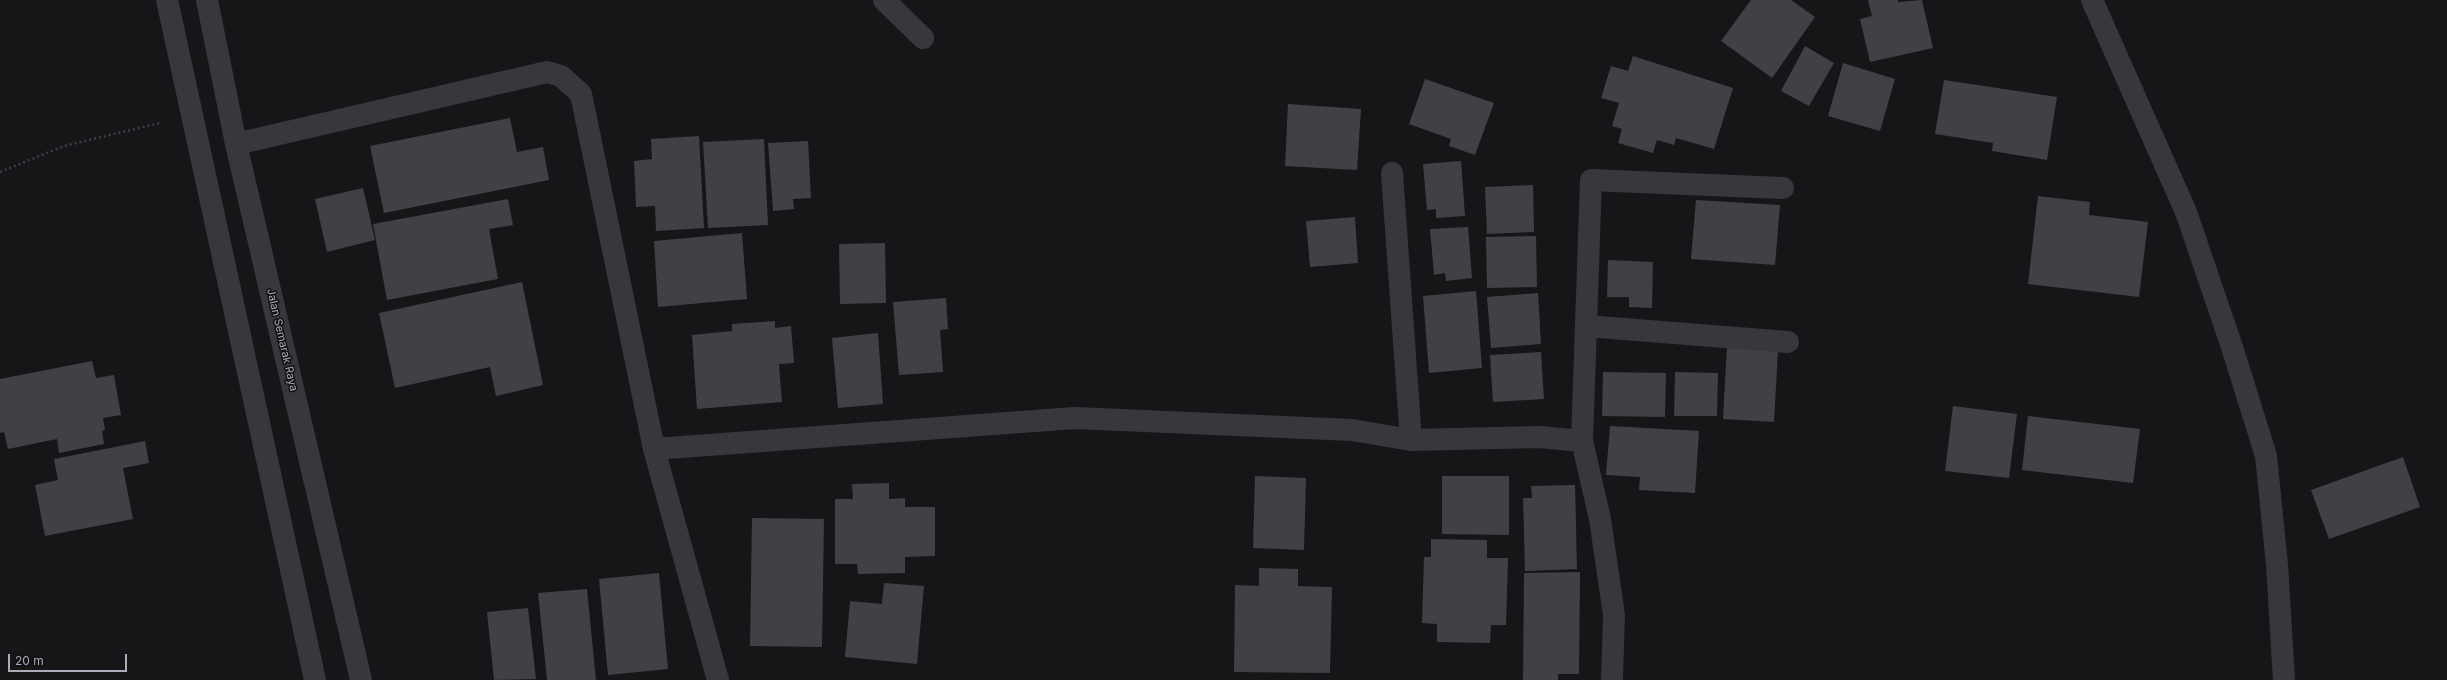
<!DOCTYPE html>
<style>
body{margin:0}
#map{position:relative;width:2447px;height:680px;overflow:hidden;background:#161618;font-family:Inter,sans-serif}
canvas{display:block}
.scale{position:absolute;left:8px;top:654px;width:119px;height:18px;box-sizing:border-box;border:2px solid #a8adb8;border-top:0;padding-left:5px;font-size:12px;line-height:14px;white-space:nowrap;color:#a8adb8;-webkit-text-stroke:3px #111113;paint-order:stroke}
</style>
<div id="map">
<canvas width="2447" height="680"></canvas>
<div class="scale">20 m</div>
</div>
<script>
const ctx = document.querySelector('canvas').getContext('2d');
ctx.lineJoin = 'round';
function fill(path, color) { ctx.fillStyle = color; ctx.fill(path, 'evenodd'); }
const toPath = rows => new Path2D(rows.map(r => 'M' + r).join(''));
function strokePath(path, color, width, dash) { ctx.strokeStyle = color; ctx.lineWidth = width; ctx.lineCap = dash ? 'butt' : 'round'; ctx.setLineDash(dash || []); ctx.stroke(path); }
function label(font, color, halo, rows, align = 'center') {
  ctx.font = font + ' Inter,sans-serif'; ctx.lineWidth = 3; ctx.setLineDash([]); ctx.textBaseline = 'middle'; ctx.strokeStyle = halo; ctx.fillStyle = color; for (const [text, x, y, turn = 0] of rows) {
    ctx.save(); ctx.translate(x, y); ctx.rotate((+turn || 0) * Math.PI / 180); ctx.textAlign = isNaN(turn) ? turn : align; if (halo) ctx.strokeText(text, 0, 0); ctx.fillText(text, 0, 0); ctx.restore();
  }
}
fill(toPath([
 [1751,0,1791,0,1815,17,1772,78,1721,41],
 [1868,0,1898,0,1898,2,1922,0,1933,48,1870,62,1860,19,1872,16],
 [1805,46,1834,63,1809,106,1781,91],
 [1633,56,1733,88,1714,149,1676,138,1674,145,1657,140,1653,153,1618,143,1622,129,1612,126,1619,103,1601,98,1611,66,1628,71],
 [1843,63,1895,79,1880,131,1828,116],
 [1425,79,1494,103,1475,155,1449,146,1451,139,1409,124],
 [1944,80,2057,97,2047,160,1992,151,1993,143,1935,134],
 [1288,104,1361,109,1357,170,1285,166],
 [510,118,517,152,543,147,549,180,384,213,370,146],
 [699,136,704,228,656,231,655,206,636,207,634,161,652,159,651,139],
 [764,139,768,225,708,228,703,142],
 [808,141,811,198,793,199,794,209,773,211,768,143],
 [1461,161,1465,216,1436,218,1436,209,1427,210,1423,164],
 [1533,185,1534,232,1487,234,1485,187],
 [363,188,375,240,327,252,315,199],
 [2038,196,2090,202,2089,215,2148,222,2139,297,2028,284],
 [508,199,513,225,489,229,498,279,387,300,373,224],
 [1696,200,1780,205,1775,265,1691,259],
 [1355,217,1358,263,1310,267,1306,221],
 [1468,227,1472,278,1446,281,1445,273,1434,275,1430,229],
 [742,233,747,299,658,307,654,241],
 [1536,236,1537,287,1487,288,1486,237],
 [885,243,886,303,840,304,839,244],
 [1608,260,1653,262,1652,308,1629,307,1629,297,1607,297],
 [522,282,543,385,496,396,490,367,395,388,379,313],
 [1476,291,1482,368,1429,373,1423,296],
 [1538,293,1541,344,1491,348,1487,297],
 [946,298,948,329,940,330,943,372,899,375,893,302],
 [775,321,775,328,791,326,794,363,779,364,782,402,697,409,692,335,732,331,732,324],
 [878,333,883,404,838,408,832,338],
 [1727,346,1778,350,1774,422,1723,419],
 [1541,352,1544,399,1493,402,1490,355],
 [92,361,96,378,114,375,121,415,103,418,105,430,102,431,104,444,59,453,57,439,8,449,4,432,0,433,0,379],
 [1603,372,1666,373,1665,417,1602,416],
 [1675,372,1718,373,1717,416,1674,416],
 [1953,406,2017,414,2009,478,1945,471],
 [2028,416,2140,429,2133,483,2022,470],
 [1610,426,1699,431,1695,493,1639,490,1640,477,1606,475],
 [145,441,149,463,123,468,133,519,45,536,35,485,58,480,54,459],
 [2403,457,2420,507,2329,539,2311,490],
 [1255,476,1306,478,1304,550,1253,548],
 [1442,476,1509,476,1509,535,1442,534],
 [889,483,889,499,905,498,905,507,935,507,935,556,905,557,905,573,858,574,857,564,835,564,835,499,853,499,852,484],
 [1575,485,1577,569,1525,571,1523,498,1532,498,1531,486],
 [752,518,824,519,822,647,750,646],
 [1431,539,1487,540,1487,558,1508,558,1506,625,1491,625,1490,643,1437,642,1437,624,1422,623,1424,557,1431,557],
 [1259,568,1298,569,1298,586,1332,587,1330,673,1234,672,1235,585,1259,586],
 [1580,572,1579,674,1558,674,1558,680,1523,680,1524,573],
 [659,573,668,669,608,675,599,579],
 [884,583,924,586,917,664,845,657,850,601,882,604],
 [587,589,596,680,547,680,538,593],
 [528,608,536,679,494,680,487,612]
]), '#404145');
strokePath(toPath([
 [0,172,64,146,160,123]
]), '#3d3f44', 2.5, [2, 3]);
strokePath(toPath([
 [167,0,315,680],
 [207,0,236,144,361,680],
 [884,0,923,38],
 [2092,0,2186,212,2232,347,2266,456,2277,565,2284,680],
 [236,144,547,72,561,76,581,94,654,449,718,680],
 [1392,173,1411,440],
 [1586,326,1788,342],
 [654,449,1075,418,1352,430,1411,440,1539,437,1582,441],
 [1612,680,1614,615,1600,519,1582,441,1591,180,1783,188]
]), '#37383d', 22);
label('11px', '#a8adb8', '#111113', [
 ["Jalan Semarak Raya",282,340,77]
]);
</script>
